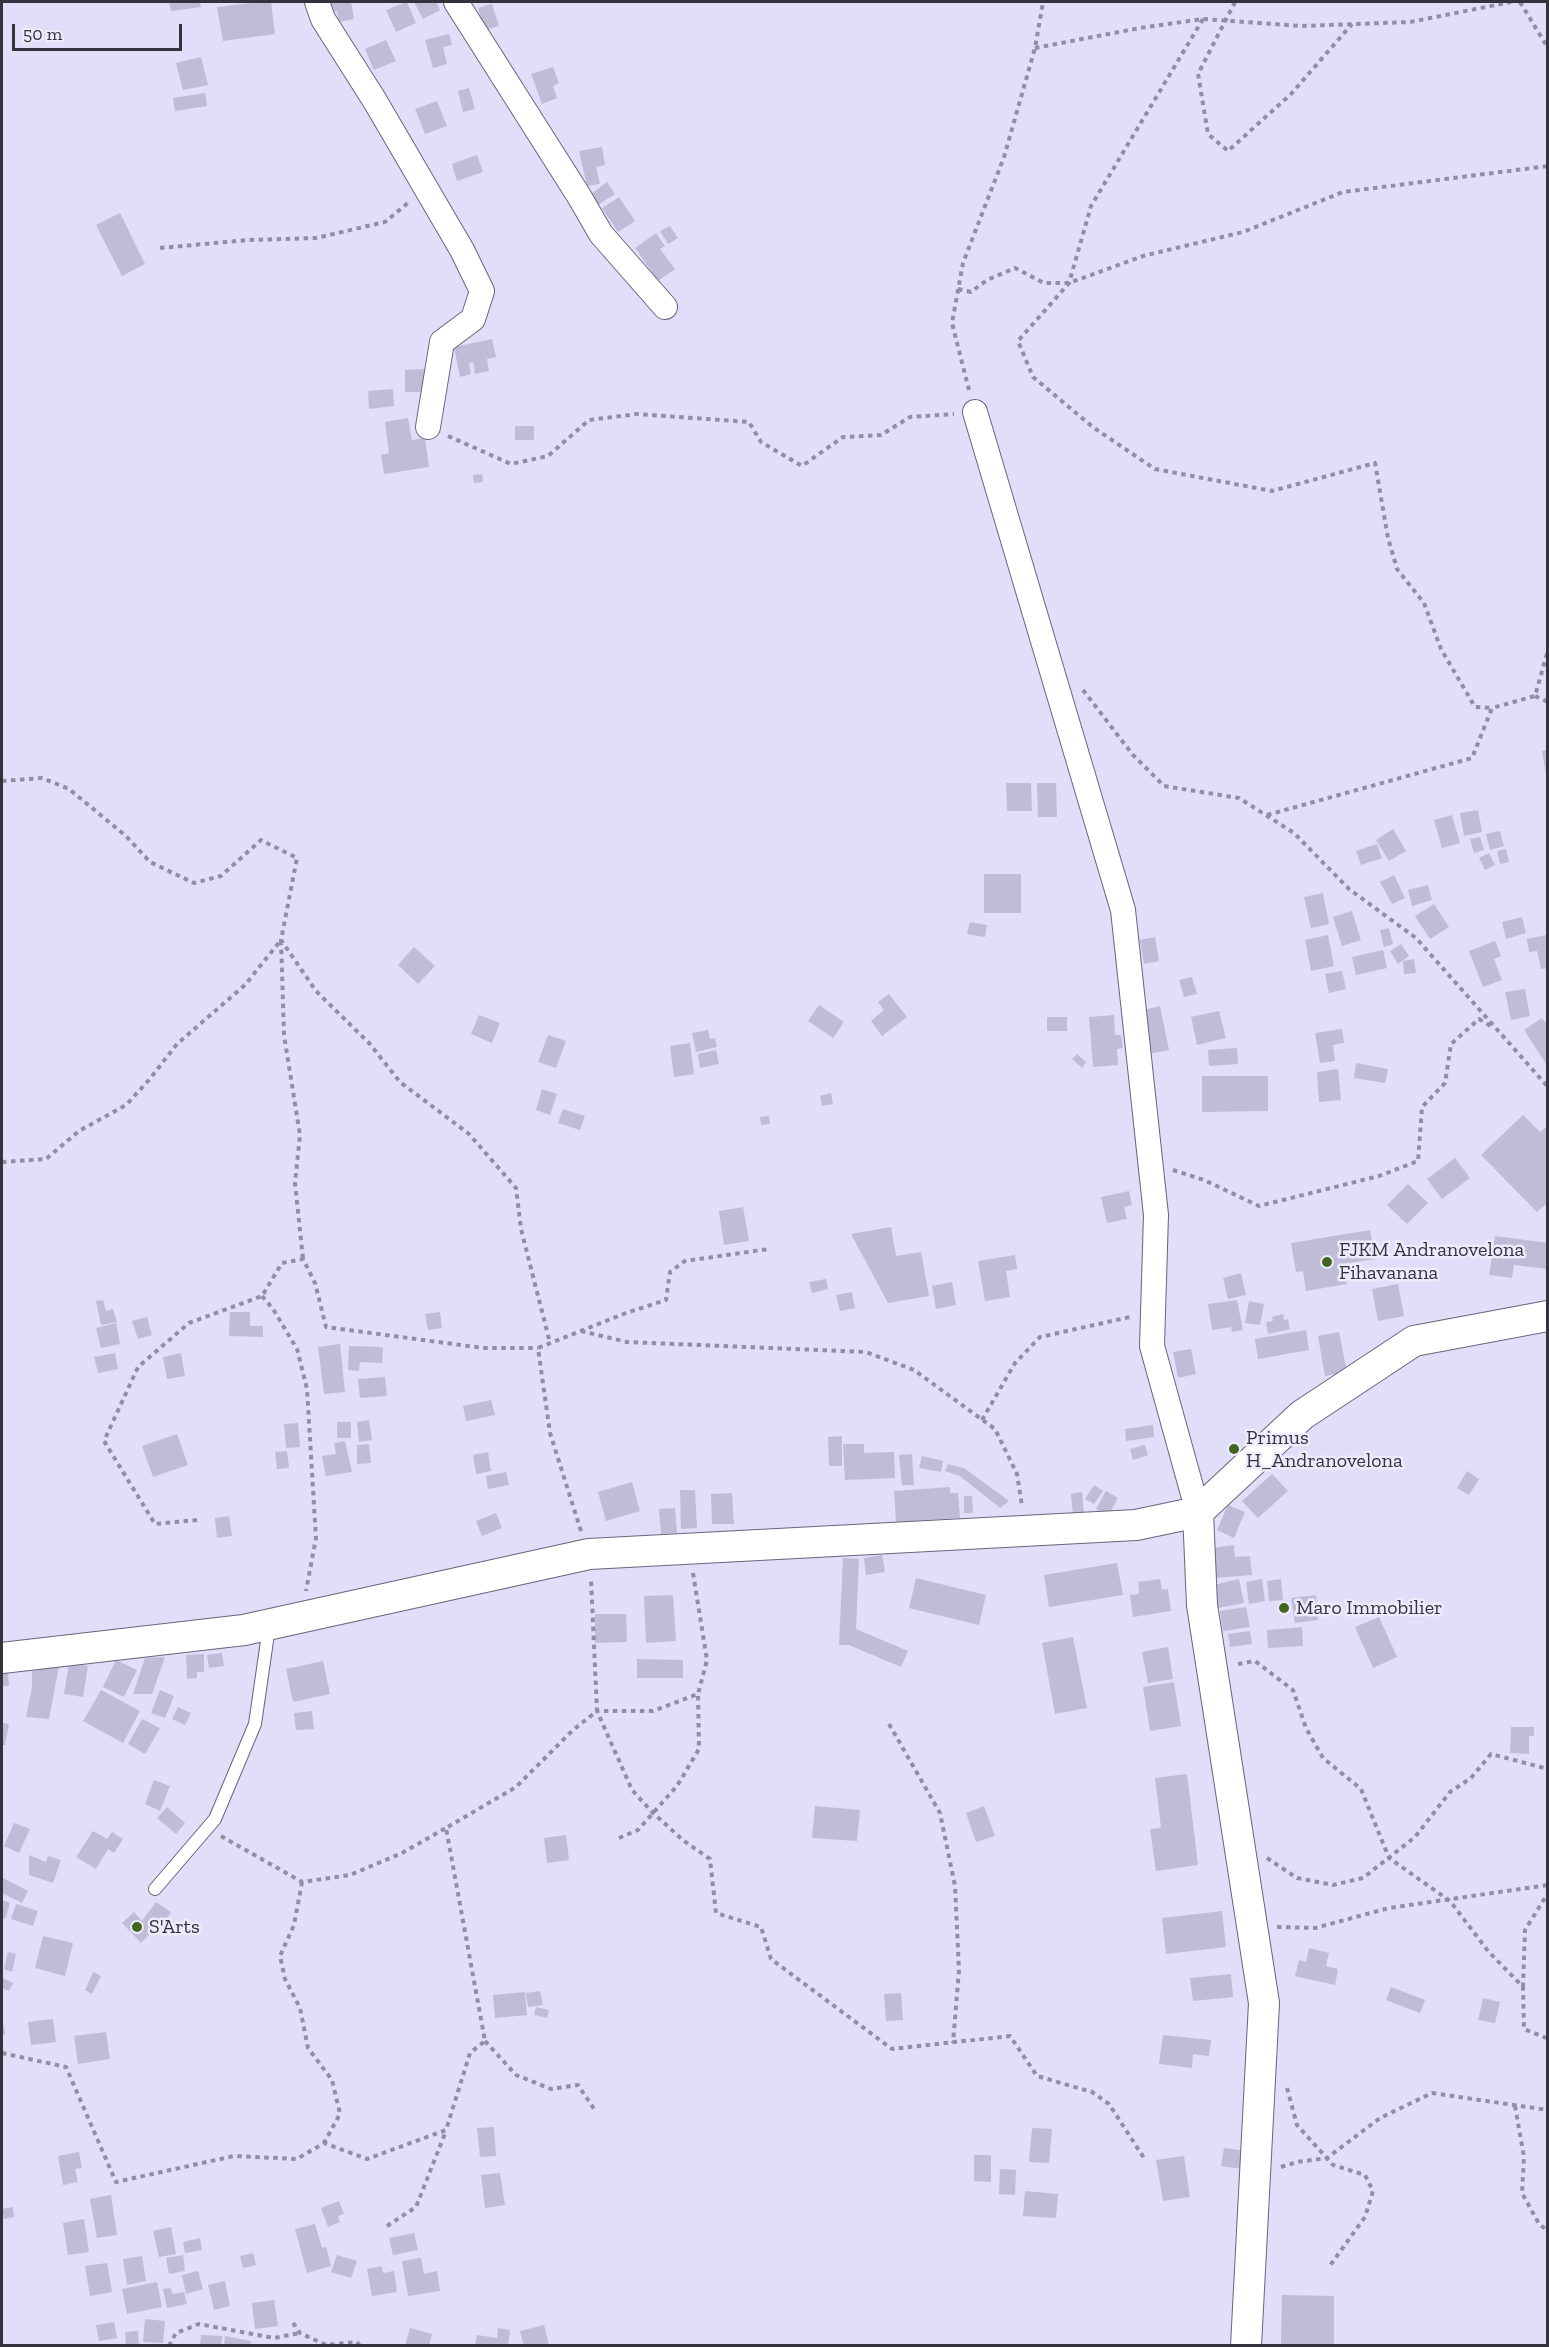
<!DOCTYPE html>
<style>
body{margin:0}
#map{position:relative;width:1549px;height:2347px;overflow:hidden;background:#e0def8;font-family:"Zilla Slab",serif}
canvas{display:block}
.frame{position:absolute;inset:0;border:3px solid #34333d;pointer-events:none}
.scale{position:absolute;left:12px;top:24px;width:170px;height:27px;box-sizing:border-box;border:3px solid #34333d;border-top:0;padding-left:8px;font-size:18px;line-height:21px;white-space:nowrap;color:#34333d;-webkit-text-stroke:4px #edecfc;paint-order:stroke}
</style>
<div id="map">
<canvas width="1549" height="2347"></canvas>
<div class="frame"></div>
<div class="scale">50 m</div>
</div>
<script>
const ctx = document.querySelector('canvas').getContext('2d');
ctx.lineJoin = 'round';
function fill(path, color) { ctx.fillStyle = color; ctx.fill(path, 'evenodd'); }
const toPath = rows => new Path2D(rows.map(r => 'M' + r).join(''));
function strokePath(path, color, width, dash) { ctx.strokeStyle = color; ctx.lineWidth = width; ctx.lineCap = dash ? 'butt' : 'round'; ctx.setLineDash(dash || []); ctx.stroke(path); }
function label(font, color, halo, rows, align = 'center') {
  ctx.font = font + ' "Zilla Slab",serif'; ctx.lineWidth = 5; ctx.setLineDash([]); ctx.textBaseline = 'middle'; ctx.strokeStyle = halo; ctx.fillStyle = color; for (const [text, x, y, turn = 0] of rows) {
    ctx.save(); ctx.translate(x, y); ctx.rotate((+turn || 0) * Math.PI / 180); ctx.textAlign = isNaN(turn) ? turn : align; if (halo) ctx.strokeText(text, 0, 0); ctx.fillText(text, 0, 0); ctx.restore();
  }
}
fill(toPath([
 [169,2,200,2,201,7,171,11],
 [260,2,271,2,275,34,223,41,217,7],
 [326,2,351,2,354,19,339,22,337,11,328,13],
 [407,2,416,23,396,32,386,10],
 [414,2,436,2,440,10,423,19],
 [492,4,499,26,485,30,478,8],
 [449,34,452,45,443,47,447,64,433,68,425,40],
 [386,40,396,61,374,70,365,49],
 [201,57,208,85,183,90,176,63],
 [553,67,559,83,553,86,557,98,542,104,531,74],
 [469,88,475,109,463,112,458,91],
 [205,93,207,106,175,111,173,98],
 [437,101,447,126,425,134,415,109],
 [602,147,605,165,596,167,600,184,587,186,579,151],
 [477,155,483,172,457,181,452,164],
 [607,182,615,194,598,205,591,194],
 [619,197,635,221,618,232,602,208],
 [120,213,145,264,122,276,96,225],
 [670,226,678,238,668,244,660,231],
 [656,233,665,246,660,249,675,269,658,281,635,248],
 [492,339,496,357,487,359,489,371,475,374,473,362,469,363,471,374,460,377,454,347],
 [426,369,427,392,405,392,405,370],
 [393,389,394,406,369,409,368,391],
 [408,418,412,440,425,438,429,467,384,474,381,455,389,453,385,422],
 [515,426,534,426,534,440,515,440],
 [482,474,483,482,474,483,473,475],
 [1548,750,1548,774,1546,774,1542,751],
 [1006,783,1031,783,1032,811,1007,811],
 [1037,783,1056,783,1057,817,1038,817],
 [1478,810,1482,832,1464,836,1460,813],
 [1452,815,1460,843,1442,848,1434,820],
 [1393,829,1406,851,1389,861,1376,840],
 [1500,831,1504,846,1490,850,1486,834],
 [1480,837,1484,850,1474,853,1470,839],
 [1377,844,1382,858,1361,865,1356,851],
 [1506,849,1509,862,1500,864,1497,851],
 [1489,853,1495,865,1485,870,1479,858],
 [984,874,1021,874,1021,913,984,913],
 [1394,875,1405,898,1392,904,1380,882],
 [1428,885,1432,900,1412,906,1408,890],
 [1323,893,1329,924,1311,928,1304,897],
 [1434,904,1449,927,1430,939,1415,916],
 [1352,911,1361,940,1342,946,1333,917],
 [1522,917,1526,933,1506,939,1502,922],
 [970,922,987,925,985,937,967,934],
 [1389,928,1393,944,1384,947,1380,930],
 [1328,935,1334,966,1311,971,1305,940],
 [1546,935,1548,968,1541,969,1537,951,1529,952,1527,939],
 [1155,937,1159,961,1144,964,1140,940],
 [1495,941,1501,956,1494,959,1502,980,1483,987,1469,951],
 [1401,944,1409,956,1398,964,1390,951],
 [414,947,435,966,418,984,398,965],
 [1383,950,1387,968,1356,975,1352,957],
 [1414,959,1416,973,1404,974,1403,961],
 [1342,971,1346,989,1329,993,1325,974],
 [1192,977,1197,994,1184,997,1179,980],
 [1525,989,1530,1016,1511,1020,1505,992],
 [889,994,907,1017,882,1036,871,1021,884,1010,878,1002],
 [819,1005,844,1022,833,1038,808,1021],
 [1160,1006,1169,1050,1148,1054,1139,1011],
 [1219,1011,1226,1038,1197,1045,1191,1017],
 [479,1015,500,1023,492,1043,471,1034],
 [1114,1015,1115,1035,1121,1035,1123,1048,1117,1049,1118,1065,1093,1067,1089,1017],
 [1047,1017,1067,1017,1067,1031,1047,1031],
 [1542,1018,1548,1026,1548,1067,1524,1030],
 [1342,1029,1344,1043,1333,1045,1335,1061,1320,1063,1315,1033],
 [708,1030,710,1039,715,1038,717,1047,696,1052,692,1033],
 [548,1035,566,1041,556,1068,538,1062],
 [690,1043,694,1074,674,1077,670,1046],
 [1237,1048,1238,1064,1209,1066,1208,1050],
 [716,1050,719,1064,700,1068,698,1054],
 [1077,1054,1086,1062,1082,1068,1072,1059],
 [1356,1063,1388,1069,1385,1083,1354,1078],
 [1338,1069,1341,1100,1319,1102,1317,1072],
 [1202,1076,1268,1076,1268,1111,1202,1112],
 [542,1089,557,1094,550,1115,536,1110],
 [831,1093,833,1104,822,1106,820,1096],
 [563,1109,585,1116,580,1130,558,1123],
 [1523,1115,1540,1132,1546,1127,1548,1129,1548,1202,1537,1212,1481,1155],
 [769,1116,770,1124,761,1125,760,1117],
 [1455,1158,1470,1178,1442,1199,1427,1179],
 [1408,1184,1428,1203,1407,1224,1387,1205],
 [1129,1191,1132,1205,1124,1207,1127,1219,1107,1223,1101,1197],
 [743,1207,749,1241,724,1245,719,1211],
 [891,1227,896,1256,921,1252,929,1296,888,1303,851,1234],
 [1370,1230,1375,1259,1344,1264,1347,1284,1306,1291,1303,1271,1296,1272,1291,1243],
 [1495,1236,1548,1243,1548,1269,1514,1265,1512,1278,1489,1275],
 [1015,1255,1017,1269,1006,1271,1010,1297,985,1301,978,1261],
 [1241,1273,1246,1295,1228,1299,1223,1278],
 [826,1279,828,1289,812,1293,809,1282],
 [952,1282,956,1305,936,1309,932,1286],
 [1398,1284,1404,1316,1378,1321,1372,1289],
 [852,1292,855,1308,840,1311,836,1295],
 [103,1300,106,1311,113,1309,117,1322,101,1325,96,1301],
 [1237,1300,1243,1330,1232,1332,1231,1327,1212,1330,1208,1304],
 [1249,1301,1264,1304,1260,1325,1245,1323],
 [230,1312,250,1312,250,1326,263,1326,263,1337,229,1336],
 [440,1312,442,1328,428,1330,425,1314],
 [1283,1314,1284,1320,1288,1319,1290,1329,1268,1334,1266,1322,1273,1321,1272,1317],
 [147,1317,152,1335,138,1339,132,1321],
 [116,1323,120,1344,101,1348,96,1328],
 [1306,1330,1309,1350,1258,1359,1255,1339],
 [1339,1332,1347,1372,1325,1376,1318,1336],
 [340,1344,345,1392,324,1394,318,1347],
 [349,1346,383,1347,382,1363,360,1362,359,1371,348,1370],
 [1191,1349,1196,1374,1178,1378,1173,1352],
 [115,1353,118,1369,98,1373,94,1357],
 [181,1353,185,1376,167,1379,163,1357],
 [385,1377,387,1396,360,1398,358,1379],
 [491,1400,495,1415,466,1421,463,1406],
 [369,1420,372,1440,359,1442,357,1422],
 [337,1422,351,1422,351,1438,337,1438],
 [298,1423,300,1447,286,1448,284,1424],
 [1153,1425,1154,1437,1126,1441,1125,1429],
 [177,1434,188,1465,153,1477,142,1446],
 [842,1436,842,1466,829,1466,828,1437],
 [345,1441,352,1472,326,1476,322,1456,336,1454,334,1443],
 [369,1444,371,1463,357,1464,357,1445],
 [843,1444,864,1444,864,1453,894,1452,895,1478,845,1480],
 [1145,1445,1148,1455,1133,1460,1130,1449],
 [287,1451,289,1468,277,1469,275,1452],
 [488,1452,491,1471,476,1474,473,1455],
 [912,1454,914,1485,902,1485,899,1455],
 [922,1456,943,1461,941,1472,919,1468],
 [948,1464,964,1468,1009,1501,1000,1508,960,1476,945,1471],
 [1467,1471,1479,1479,1469,1495,1457,1488],
 [506,1472,509,1485,488,1489,486,1476],
 [1272,1474,1288,1491,1258,1518,1242,1501],
 [632,1482,640,1511,606,1521,598,1492],
 [1094,1485,1103,1491,1094,1504,1085,1499],
 [950,1487,950,1493,958,1493,960,1518,896,1522,894,1491],
 [680,1490,695,1490,697,1528,681,1529],
 [1106,1491,1118,1498,1108,1516,1096,1509],
 [1082,1492,1084,1515,1073,1516,1071,1494],
 [732,1493,734,1524,712,1524,711,1494],
 [964,1496,972,1496,973,1513,964,1513],
 [1228,1505,1245,1512,1234,1538,1217,1530],
 [675,1508,677,1533,661,1534,659,1509],
 [496,1513,502,1528,482,1536,476,1521],
 [229,1516,232,1536,217,1538,215,1518],
 [1234,1545,1235,1557,1250,1556,1252,1575,1215,1578,1212,1548],
 [882,1555,885,1572,866,1575,864,1558],
 [843,1558,859,1559,856,1629,908,1651,901,1667,849,1645,839,1645],
 [1117,1563,1123,1595,1049,1607,1044,1575],
 [916,1578,986,1595,979,1625,909,1608],
 [1160,1579,1162,1590,1168,1589,1171,1611,1133,1617,1130,1595,1139,1594,1138,1582],
 [1239,1579,1244,1603,1218,1608,1213,1585],
 [1262,1579,1265,1601,1249,1604,1246,1582],
 [1281,1579,1283,1600,1269,1601,1267,1581],
 [673,1595,676,1641,646,1643,644,1596],
 [1316,1595,1318,1620,1295,1623,1291,1598],
 [1246,1607,1250,1627,1223,1631,1220,1611],
 [595,1614,626,1614,627,1642,595,1643],
 [1379,1617,1397,1657,1373,1668,1355,1627],
 [1302,1627,1303,1646,1268,1648,1267,1630],
 [1250,1631,1252,1644,1230,1647,1228,1634],
 [1073,1637,1087,1708,1055,1714,1042,1643],
 [1168,1647,1173,1679,1148,1683,1142,1652],
 [222,1653,224,1666,209,1668,207,1655],
 [204,1654,204,1672,197,1672,197,1678,187,1679,186,1655],
 [165,1657,152,1694,133,1694,145,1658],
 [637,1659,683,1660,683,1678,637,1678],
 [116,1660,137,1670,124,1697,103,1687],
 [323,1661,330,1694,293,1702,286,1669],
 [69,1663,88,1666,83,1697,64,1694],
 [47,1666,59,1666,49,1719,26,1717,32,1687,32,1671,47,1668],
 [8,1670,9,1686,2,1686,2,1671],
 [1174,1682,1181,1726,1150,1731,1143,1687],
 [101,1690,140,1711,123,1743,83,1721],
 [160,1690,174,1696,165,1718,151,1713],
 [178,1707,191,1713,185,1725,172,1719],
 [312,1711,314,1729,296,1730,294,1713],
 [142,1719,160,1728,145,1754,128,1744],
 [2,1723,9,1724,5,1745,2,1745],
 [1511,1727,1534,1727,1534,1736,1529,1736,1529,1754,1510,1753],
 [1187,1774,1198,1865,1156,1871,1150,1829,1161,1828,1155,1778],
 [154,1780,170,1786,160,1811,145,1804],
 [815,1806,860,1810,857,1841,812,1838],
 [984,1806,995,1836,976,1842,966,1813],
 [167,1807,185,1823,176,1834,157,1818],
 [14,1823,30,1829,19,1853,4,1846],
 [93,1831,107,1839,112,1832,123,1839,114,1853,108,1849,96,1869,76,1857],
 [566,1835,569,1860,547,1863,544,1838],
 [29,1855,46,1862,48,1856,61,1860,53,1883,29,1875],
 [3,1878,28,1891,22,1903,2,1893],
 [2,1900,10,1903,5,1919,2,1917],
 [156,1902,171,1912,157,1933,148,1927,152,1932,141,1943,122,1923,134,1912,142,1921],
 [16,1904,38,1911,33,1926,11,1919],
 [1222,1911,1226,1947,1166,1954,1162,1918],
 [43,1936,73,1943,65,1976,35,1968],
 [1309,1948,1329,1953,1326,1966,1338,1969,1335,1985,1295,1976,1299,1960,1306,1962],
 [8,1952,16,1954,12,1972,4,1969],
 [93,1972,101,1976,92,1994,85,1990],
 [1231,1974,1233,1997,1193,2001,1190,1978],
 [3,1978,13,1983,9,1991,2,1988],
 [1391,1987,1425,2000,1420,2013,1386,2000],
 [540,1991,543,2005,528,2007,526,1993],
 [525,1992,527,2015,495,2018,493,1995],
 [901,1993,903,2020,886,2021,884,1994],
 [1483,1998,1500,2002,1495,2023,1478,2020],
 [536,2007,549,2010,547,2018,534,2015],
 [2,2017,5,2034,2,2035],
 [53,2019,56,2042,31,2045,28,2022],
 [106,2032,110,2059,78,2064,74,2036],
 [1163,2035,1211,2040,1209,2056,1193,2054,1192,2068,1159,2064],
 [494,2127,496,2156,480,2157,477,2128],
 [1032,2128,1052,2129,1049,2163,1029,2162],
 [1224,2148,1246,2151,1243,2169,1221,2166],
 [79,2152,82,2168,75,2169,78,2182,63,2185,58,2156],
 [974,2155,991,2155,991,2182,974,2181],
 [1184,2156,1190,2197,1163,2201,1156,2160],
 [1000,2169,1016,2170,1015,2195,999,2194],
 [500,2173,505,2205,485,2208,481,2175],
 [1025,2191,1058,2194,1056,2218,1023,2216],
 [111,2195,117,2235,97,2238,90,2199],
 [339,2201,344,2214,338,2216,340,2222,328,2227,321,2208],
 [13,2207,14,2217,4,2219,2,2209],
 [84,2219,89,2252,68,2255,63,2223],
 [315,2224,322,2248,326,2247,331,2266,307,2273,295,2229],
 [171,2227,176,2254,159,2257,153,2231],
 [414,2233,418,2250,393,2255,389,2238],
 [200,2238,202,2250,185,2253,183,2242],
 [253,2253,256,2265,243,2268,240,2256],
 [183,2255,185,2271,169,2274,166,2258],
 [337,2255,357,2261,351,2278,331,2272],
 [142,2256,146,2281,127,2285,123,2259],
 [421,2258,424,2274,437,2271,440,2291,408,2296,402,2261],
 [107,2263,112,2292,90,2296,85,2266],
 [382,2266,383,2273,394,2271,397,2292,372,2296,367,2269],
 [198,2271,203,2289,186,2294,182,2275],
 [225,2281,230,2306,214,2310,208,2285],
 [157,2282,162,2307,127,2314,122,2289],
 [171,2288,172,2294,184,2292,187,2304,167,2308,163,2289],
 [1282,2295,1334,2296,1334,2346,1281,2346],
 [274,2300,278,2326,255,2329,252,2303],
 [145,2319,165,2321,163,2343,143,2342],
 [114,2322,117,2338,99,2341,96,2325],
 [544,2325,549,2346,524,2346,520,2331],
 [410,2328,432,2334,429,2346,405,2346],
 [498,2328,510,2330,508,2346,475,2346,477,2335,497,2338],
 [138,2331,139,2346,126,2346,125,2332],
 [201,2335,222,2336,221,2346,200,2346],
 [225,2336,251,2341,250,2346,224,2346]
]), '#bebcd6');
const service = toPath([
 [155,1889,215,1819,255,1724,269,1627]
]);
const minor = toPath([
 [317,2,323,19,375,101,462,250,482,291,473,319,442,342,428,427],
 [456,2,579,196,601,234,665,307],
 [975,412,1123,910,1156,1215,1152,1346,1198,1512]
]);
const tertiary = toPath([
 [1198,1512,1202,1605,1264,2003,1246,2346],
 [2,1658,244,1630,589,1554,1136,1525,1198,1512,1302,1415,1414,1341,1548,1316]
]);
strokePath(service, '#67657b', 14);
strokePath(minor, '#67657b', 26);
strokePath(tertiary, '#67657b', 32);
strokePath(toPath([
 [1235,2,1198,74,1208,134,1228,151,1291,94,1352,24],
 [1520,2,1548,48],
 [1203,19,1091,206,1069,283,1018,341,1033,377,1094,428,1155,469,1272,491,1375,463,1388,538,1397,569,1424,603,1441,649,1475,707,1492,708],
 [1035,48,1140,28,1203,19,1302,26,1410,22,1511,2],
 [160,248,248,240,316,238,385,222,409,202],
 [958,289,971,292,987,280,1015,268,1044,283,1069,283,1143,256,1243,232,1343,192,1548,166],
 [969,390,952,323,963,263,1004,157,1035,48,1043,2],
 [448,436,511,464,548,456,589,420,637,414,749,422,761,442,802,466,843,437,881,435,910,417,954,414],
 [1083,690,1133,755,1164,786,1239,798,1294,833,1349,889,1416,938,1548,1087],
 [1535,696,1548,702],
 [2,781,42,778,69,789,126,836,150,862,194,883,221,876,261,840,297,858,281,940,316,991,369,1043,400,1082,469,1134,516,1188,521,1229,550,1343],
 [1267,815,1472,758,1492,708,1535,696,1548,650],
 [2,1162,46,1159,79,1131,126,1105,149,1080,177,1044,245,985,281,940,284,1035,300,1135,295,1183,303,1259],
 [1173,1170,1204,1180,1259,1206,1379,1176,1418,1161,1422,1107,1445,1083,1451,1044,1479,1019,1491,1026],
 [262,1296,273,1309,297,1349,307,1389,316,1538,306,1591],
 [581,1331,627,1342,866,1352,914,1370,995,1429,1017,1474,1022,1506],
 [982,1420,1015,1363,1040,1337,1130,1317],
 [197,1520,155,1524,104,1441,138,1367,189,1323,262,1296,282,1263,303,1259,315,1283,326,1327,483,1348,538,1348],
 [581,1531,550,1433,538,1348,626,1313,666,1300,670,1272,685,1261,769,1249],
 [693,1573,707,1660,698,1694,653,1711,597,1711,632,1790,653,1813,684,1841,710,1859,716,1913,761,1927,771,1959,892,2049,1010,2036,1037,2076,1092,2092,1109,2104,1144,2158],
 [1238,1664,1255,1661,1293,1690,1306,1728,1323,1758,1361,1789,1389,1858,1450,1901,1488,1951,1523,1987,1524,2029,1546,2038,1548,2041],
 [889,1724,940,1813,955,1886,959,1970,953,2043],
 [221,1836,302,1882,350,1875,402,1853,446,1828],
 [619,1838,638,1830,677,1786,699,1749,698,1694],
 [1267,1858,1297,1878,1333,1885,1363,1878,1415,1837,1450,1792,1471,1778,1491,1754,1548,1769],
 [302,1882,294,1925,280,1956,285,1979,300,2008,308,2048,332,2080,340,2114,324,2143],
 [1277,1927,1315,1928,1389,1908,1548,1885],
 [1523,1987,1525,1930,1548,1893],
 [485,2041,516,2075,551,2089,578,2085,594,2109],
 [2,2053,66,2067,116,2182,234,2156,297,2159,324,2143,367,2159,446,2130,470,2053,485,2041,446,1828,516,1787,573,1730,597,1711,591,1579],
 [1287,2088,1297,2125,1333,2165,1365,2175,1373,2191,1365,2217,1329,2267],
 [1515,2106,1524,2157,1522,2193,1539,2224,1548,2231],
 [1281,2167,1297,2162,1327,2158,1380,2118,1432,2093,1548,2110],
 [387,2226,416,2207,446,2131],
 [293,2323,300,2333,326,2345,357,2342,360,2346],
 [169,2346,176,2333,199,2324,274,2338,300,2333]
]), '#908ea1', 4, [4.5, 4.5]);
strokePath(service, '#fff', 12);
strokePath(minor, '#fff', 24);
strokePath(tertiary, '#fff', 30);
for (const [x, y, r, color] of [
 [1327,1262,6,"#42661f"],
 [1234,1449,6,"#42661f"],
 [1284,1608,6,"#42661f"],
 [137,1927,6,"#42661f"]
]) { const dot = new Path2D(); dot.arc(x, y, r, 0, 2 * Math.PI); ctx.fillStyle = color; ctx.fill(dot); strokePath(dot, '#edecfc', 2); }
label('20px', '#34333d', '#edecfc', [
 ["FJKM Andranovelona",1339,1250],
 ["Fihavanana",1339,1273],
 ["Primus",1246,1438],
 ["H_Andranovelona",1246,1461],
 ["Maro Immobilier",1296,1608],
 ["S'Arts",149,1927]
], 'left');
</script>
